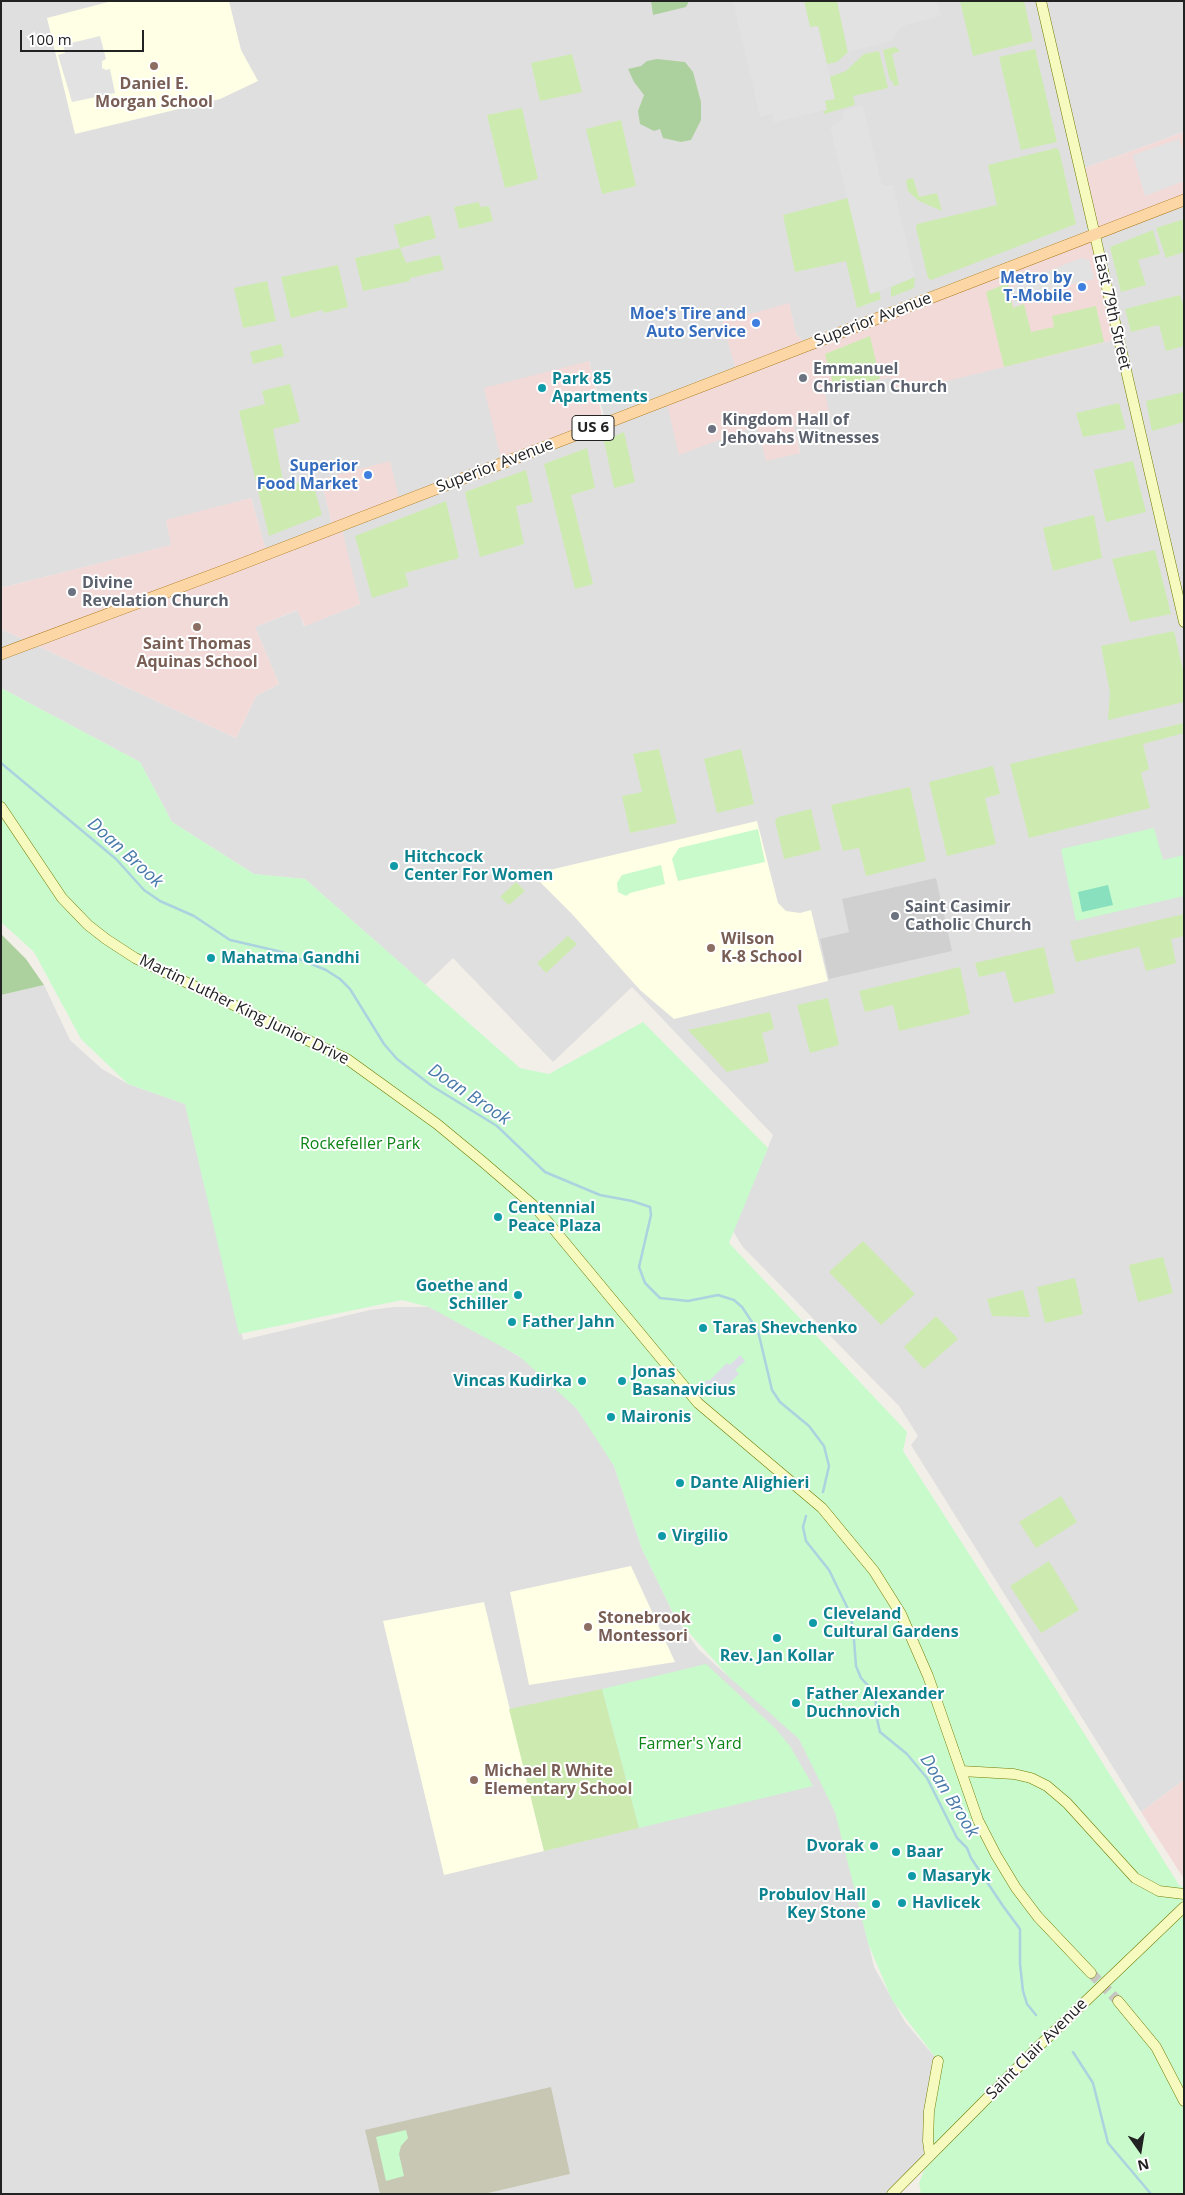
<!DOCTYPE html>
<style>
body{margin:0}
#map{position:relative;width:1185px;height:2195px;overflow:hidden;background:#f2efe9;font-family:"Open Sans",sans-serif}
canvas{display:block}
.frame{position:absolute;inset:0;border:2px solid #222;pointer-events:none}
.north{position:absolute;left:1115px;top:2125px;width:50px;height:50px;-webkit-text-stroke:4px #fff;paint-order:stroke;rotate:167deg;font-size:14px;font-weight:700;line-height:20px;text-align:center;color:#222}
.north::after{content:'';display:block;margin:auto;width:18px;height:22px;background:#222;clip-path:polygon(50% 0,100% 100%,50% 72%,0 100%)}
.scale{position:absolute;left:20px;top:30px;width:124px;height:22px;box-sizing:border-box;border:2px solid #222;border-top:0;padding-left:6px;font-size:15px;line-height:18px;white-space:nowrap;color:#222;-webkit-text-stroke:4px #fff;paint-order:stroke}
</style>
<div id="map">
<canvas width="1185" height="2195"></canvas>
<div class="frame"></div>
<div class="north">N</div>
<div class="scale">100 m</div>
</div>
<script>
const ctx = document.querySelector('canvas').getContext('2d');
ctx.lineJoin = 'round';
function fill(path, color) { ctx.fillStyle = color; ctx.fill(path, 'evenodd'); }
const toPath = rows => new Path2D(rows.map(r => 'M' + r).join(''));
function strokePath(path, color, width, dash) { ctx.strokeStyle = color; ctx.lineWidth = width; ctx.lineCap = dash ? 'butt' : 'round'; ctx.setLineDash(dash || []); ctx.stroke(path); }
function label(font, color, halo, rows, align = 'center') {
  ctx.font = font + ' "Open Sans",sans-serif'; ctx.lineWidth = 4; ctx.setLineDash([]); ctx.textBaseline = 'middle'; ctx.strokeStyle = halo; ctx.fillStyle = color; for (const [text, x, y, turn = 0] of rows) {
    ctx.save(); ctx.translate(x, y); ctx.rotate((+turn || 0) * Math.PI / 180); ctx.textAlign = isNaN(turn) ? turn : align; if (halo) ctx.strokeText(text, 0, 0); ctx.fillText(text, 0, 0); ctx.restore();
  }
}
fill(toPath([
 [1,1,1184,1,1184,132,1079,170,1184,200,1184,1780,1141,1812,911,1445,918,1436,899,1406,742,1246,733,1231,773,1135,632,987,553,1062,453,958,425,985,305,879,254,874,172,822,140,762,1,688,1,629,236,738,256,696,279,684,255,627,298,610,304,626,360,604,321,479,333,528,267,554,251,498,166,521,172,545,1,588],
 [789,304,796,334,807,345,1118,339,894,393,890,377,825,394,794,426,800,452,758,426,737,373,723,322],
 [589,361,606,423,503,463],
 [44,985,70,1040,102,1069,128,1084,185,1104,243,1340,370,1310,395,1307,429,1307,476,1330,536,1367,577,1409,597,1437,614,1466,642,1549,675,1617,698,1649,729,1677,772,1710,799,1739,819,1774,835,1812,843,1838,874,1967,905,2022,938,2061,930,2156,892,2194,484,2194,570,2174,367,2137,380,2194,1,2194,1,995]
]), '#e0dfdf');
fill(toPath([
 [1184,132,1184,200,1095,235,1118,339,894,394,890,377,825,393,830,417,794,426,800,453,766,461,757,426,679,455,666,400,737,373,722,322,789,303,796,334,807,345,1094,235,1079,170],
 [589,361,604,424,502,463,484,388],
 [390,461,400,502,341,525,360,604,305,626,297,610,255,627,279,684,256,696,236,738,1,629,1,588,171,545,166,520,251,498,267,554,333,528,321,479],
 [1184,1780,1184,1879,1141,1812]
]), '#f2dad9');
fill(toPath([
 [112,1,229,1,241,50,258,81,220,99,75,134,47,18],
 [757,821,778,903,786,911,800,913,811,910,828,981,674,1019,640,990,572,914,538,880,537,873],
 [631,1566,675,1662,529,1685,510,1592],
 [484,1602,544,1851,444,1875,383,1621]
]), '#ffffe5');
fill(toPath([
 [936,878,952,951,829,979,820,939,849,932,842,899]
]), '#d0d0d0');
fill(toPath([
 [551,2087,570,2174,484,2194,380,2194,365,2130]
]), '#c7c7b4');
fill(toPath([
 [804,1,837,1,848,52,837,62,827,64,818,26,810,28],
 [960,1,1024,1,1033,41,973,56],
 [895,47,900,51,892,54,899,85,894,86,892,80,890,81,883,50],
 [1035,49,1057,142,1021,150,999,57],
 [879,51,888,88,853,96,855,105,824,114,821,100,827,78,846,71,864,54],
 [572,54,582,92,540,101,531,63],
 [522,108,538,179,505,188,487,115],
 [621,120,636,186,602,194,586,129],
 [1056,148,1059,150,1076,224,931,280,928,278,916,228,917,224,997,205,988,165],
 [913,178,919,197,937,193,942,211,919,201,908,191,906,180],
 [848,198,870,294,879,291,881,299,857,308,846,261,795,272,783,215],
 [479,202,480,207,489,206,493,221,459,229,454,207],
 [430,215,436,238,400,248,406,263,440,255,444,270,410,278,410,281,363,291,355,258,400,248,394,225],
 [1184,219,1184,252,1166,258,1156,228],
 [1153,230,1160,254,1138,260,1146,285,1121,292,1110,247],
 [338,265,348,307,324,313,322,310,291,318,281,277],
 [915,277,914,288,891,297,891,287],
 [267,281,276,321,243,328,234,288],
 [1008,283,1013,308,1024,304,1031,332,1054,327,1052,316,1096,306,1104,342,1004,367,986,292],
 [1180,295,1184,307,1184,346,1166,351,1159,325,1131,332,1125,309],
 [870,336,880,379,835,391,825,354],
 [281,344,284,356,253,364,250,352],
 [290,384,300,422,273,429,284,486,312,480,322,515,269,536,239,411,265,404,262,391],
 [1184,392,1184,422,1152,431,1146,401],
 [1119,403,1126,429,1083,437,1076,413],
 [624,432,635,482,614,488,604,441],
 [587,448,595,488,571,495,593,584,575,589,544,464],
 [1133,461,1146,512,1106,522,1094,470],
 [526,470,533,502,516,506,524,544,480,557,465,492],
 [446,501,459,558,405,573,409,586,372,598,355,536],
 [1094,515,1102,558,1053,571,1043,528],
 [1155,550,1171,614,1130,622,1112,559],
 [1174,631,1184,675,1184,702,1108,720,1110,692,1101,646],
 [1184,723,1184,733,1143,744,1149,769,1141,773,1150,808,1029,838,1010,764],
 [659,749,677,823,630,833,622,796,642,792,633,754],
 [741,749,754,804,717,813,704,759],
 [993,766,1000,794,985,798,996,844,947,856,929,782],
 [910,787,926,861,866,876,859,848,843,851,831,805],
 [811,809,821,850,784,859,775,821,778,817],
 [516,882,525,891,509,905,500,897],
 [1184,914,1184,936,1171,939,1176,963,1146,971,1139,947,1076,962,1070,941],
 [568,936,577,944,546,973,537,963],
 [1044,947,1055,993,1014,1003,1005,971,979,977,975,963],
 [960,967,970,1014,899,1031,893,1005,865,1012,859,991],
 [828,998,839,1045,810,1053,797,1005],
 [770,1012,774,1029,762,1033,769,1062,727,1072,688,1030],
 [863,1241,915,1294,881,1325,829,1272],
 [1163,1257,1173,1293,1138,1302,1129,1265],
 [1075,1278,1083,1314,1045,1323,1037,1287],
 [1023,1290,1030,1317,992,1316,987,1299],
 [936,1316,958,1339,924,1369,904,1347],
 [1061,1496,1077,1522,1036,1548,1019,1522],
 [1049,1561,1079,1610,1041,1633,1010,1586],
 [602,1689,639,1828,544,1851,509,1709]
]), '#cdebb0');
fill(toPath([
 [651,1,689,1,686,7,653,15],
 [657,59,685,62,693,72,701,102,701,120,691,140,681,142,663,138,660,129,654,131,640,124,638,111,644,95,634,82,628,69,641,66,647,61],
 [1,934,26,959,44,985,1,995]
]), '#add19e');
fill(toPath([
 [1,688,140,762,172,822,254,874,305,879,520,1068,549,1074,643,1022,768,1148,729,1243,907,1432,903,1451,1082,1730,1179,1885,1184,1888,1184,2194,921,2194,919,2183,930,2156,938,2061,892,2000,868,1943,835,1812,799,1739,729,1677,675,1617,642,1549,614,1466,577,1409,519,1356,429,1307,402,1300,239,1334,185,1104,128,1084,81,1039,34,952,1,922],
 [1154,828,1163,860,1184,855,1184,896,1076,921,1061,849],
 [758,829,765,862,678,881,672,859,679,848],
 [661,865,665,884,630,893,626,896,618,892,617,883,622,875],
 [706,1664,775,1728,790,1746,813,1786,639,1828,602,1689],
 [406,2130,408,2138,401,2146,399,2154,404,2176,386,2181,376,2137]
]), '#c8facc');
fill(toPath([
 [1108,885,1113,905,1082,912,1078,892]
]), '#88e0be');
fill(toPath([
 [733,1,804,1,810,27,818,26,835,99,825,101,827,110,774,122,772,114,760,117],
 [837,1,937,1,941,16,902,26,891,41,848,52],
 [100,36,106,59,102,61,102,68,106,70,110,69,115,93,72,102,58,55,65,53,63,45],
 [863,105,881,183,885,186,893,185,915,277,871,294,830,127,844,119,842,112],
 [1179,139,1184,152,1184,181,1145,196,1133,155],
 [1081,258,1089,260,1094,279,1043,291,1044,294,1014,307,1011,290,1020,282]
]), '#e2e2e2');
fill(toPath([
 [740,1355,745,1361,735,1370,739,1374,720,1392,721,1395,718,1398,704,1383,707,1380,709,1381,727,1363,730,1365]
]), '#dddde8');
strokePath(toPath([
 [1,763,116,859,144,890,160,901,194,916,230,940,282,952,326,970,340,979,350,989,384,1044,397,1059,432,1086,497,1126,545,1172,600,1195,632,1201,650,1207,651,1215,639,1267,645,1283,660,1298,688,1301,718,1295,734,1300,742,1307,758,1331,772,1390,780,1402,809,1426,824,1446,829,1466,823,1492],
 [806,1516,803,1527,806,1541,829,1570,849,1611,853,1627,856,1666,861,1678,875,1693,877,1719,880,1732,907,1754,927,1778,957,1838,967,1848,971,1858,1003,1906,1020,1929,1020,1964,1023,1991,1027,2004,1036,2015],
 [1073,2052,1093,2083,1108,2143,1151,2194]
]), '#aad3df', 2.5);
strokePath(toPath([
 [1091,1973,1118,2001]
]), '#c8c6c1', 10, [10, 5]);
const secondary = toPath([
 [1041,1,1184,622],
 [1,807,62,898,88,925,106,939,135,958,347,1059,437,1124,483,1162,533,1205,547,1221,698,1403,822,1508,874,1571,901,1614,928,1676,978,1820,996,1855,1016,1888,1038,1917,1091,1973],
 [961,1771,1014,1774,1031,1778,1047,1786,1067,1803,1135,1878,1159,1891,1184,1894],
 [1118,2001,1156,2047,1184,2101],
 [930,2156,928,2141,929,2111,938,2061],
 [892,2194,1041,2044,1184,1907]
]);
const primary = toPath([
 [1,654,231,568,1184,200]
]);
strokePath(secondary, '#707d05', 11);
strokePath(primary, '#a06b00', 12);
strokePath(secondary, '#f7fabf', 10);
strokePath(primary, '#fcd6a4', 11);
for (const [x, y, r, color] of [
 [154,66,5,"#8d6e63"],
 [1082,287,5,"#3f7fe0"],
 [756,323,5,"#3f7fe0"],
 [803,378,5,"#6b7280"],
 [542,388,5,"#0f9aa8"],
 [712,429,5,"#6b7280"],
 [368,475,5,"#3f7fe0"],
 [72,592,5,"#6b7280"],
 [197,627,5,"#8d6e63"],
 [394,866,5,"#0f9aa8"],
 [895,916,5,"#6b7280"],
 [711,948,5,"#8d6e63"],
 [211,958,5,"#0f9aa8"],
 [498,1217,5,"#0f9aa8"],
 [518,1295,5,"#0f9aa8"],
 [512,1322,5,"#0f9aa8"],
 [703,1328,5,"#0f9aa8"],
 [582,1381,5,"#0f9aa8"],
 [622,1381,5,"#0f9aa8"],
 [611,1417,5,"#0f9aa8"],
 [680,1483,5,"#0f9aa8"],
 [662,1536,5,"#0f9aa8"],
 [813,1623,5,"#0f9aa8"],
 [588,1627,5,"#8d6e63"],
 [777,1638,5,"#0f9aa8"],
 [796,1703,5,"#0f9aa8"],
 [474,1780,5,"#8d6e63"],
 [874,1846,5,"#0f9aa8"],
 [896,1852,5,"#0f9aa8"],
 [912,1876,5,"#0f9aa8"],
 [902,1903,5,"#0f9aa8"],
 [876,1904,5,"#0f9aa8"]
]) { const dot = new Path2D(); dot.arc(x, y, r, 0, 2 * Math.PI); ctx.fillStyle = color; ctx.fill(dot); strokePath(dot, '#fff', 2); }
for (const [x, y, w] of [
 [593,428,42]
]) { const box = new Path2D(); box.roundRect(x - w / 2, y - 12.5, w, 25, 4); ctx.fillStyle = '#fff'; ctx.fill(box); strokePath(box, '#222', 1); }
label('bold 15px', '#222', null, [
 ["US 6",593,428]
]);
label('bold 16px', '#785e54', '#fff', [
 ["Daniel E.",154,84,"center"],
 ["Morgan School",154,102,"center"],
 ["Saint Thomas",197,644,"center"],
 ["Aquinas School",197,662,"center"],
 ["Wilson",721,939],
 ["K-8 School",721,957],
 ["Stonebrook",598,1618],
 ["Montessori",598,1636],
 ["Michael R White",484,1771],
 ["Elementary School",484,1789]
], 'left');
label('bold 16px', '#366cbe', '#fff', [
 ["Metro by",1072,278],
 ["T-Mobile",1072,296],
 ["Moe's Tire and",746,314],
 ["Auto Service",746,332],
 ["Superior",358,466],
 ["Food Market",358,484]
], 'right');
label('16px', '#222', '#fff', [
 ["East 79th Street",1112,312,77],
 ["Superior Avenue",873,320,-21],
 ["Superior Avenue",495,466,-21],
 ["Martin Luther King Junior Drive",244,1010,26],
 ["Saint Clair Avenue",1037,2049,-45]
]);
label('bold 16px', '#5b616d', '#fff', [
 ["Emmanuel",813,369],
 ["Christian Church",813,387],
 ["Kingdom Hall of",722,420],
 ["Jehovahs Witnesses",722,438],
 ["Divine",82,583],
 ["Revelation Church",82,601],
 ["Saint Casimir",905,907],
 ["Catholic Church",905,925]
], 'left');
label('bold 16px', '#0d838f', '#fff', [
 ["Park 85",552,379],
 ["Apartments",552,397],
 ["Hitchcock",404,857],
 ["Center For Women",404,875],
 ["Mahatma Gandhi",221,958],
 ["Centennial",508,1208],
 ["Peace Plaza",508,1226],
 ["Goethe and",508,1286,"right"],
 ["Schiller",508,1304,"right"],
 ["Father Jahn",522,1322],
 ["Taras Shevchenko",713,1328],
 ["Jonas",632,1372],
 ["Basanavicius",632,1390],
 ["Vincas Kudirka",572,1381,"right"],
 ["Maironis",621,1417],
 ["Dante Alighieri",690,1483],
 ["Virgilio",672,1536],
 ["Cleveland",823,1614],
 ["Cultural Gardens",823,1632],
 ["Rev. Jan Kollar",777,1656,"center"],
 ["Father Alexander",806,1694],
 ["Duchnovich",806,1712],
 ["Dvorak",864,1846,"right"],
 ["Baar",906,1852],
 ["Masaryk",922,1876],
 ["Probulov Hall",866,1895,"right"],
 ["Key Stone",866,1913,"right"],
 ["Havlicek",912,1903]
], 'left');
label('16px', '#0c8416', '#fff', [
 ["Rockefeller Park",360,1144],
 ["Farmer's Yard",690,1744]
]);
label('italic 18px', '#4a7aab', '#fff', [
 ["Doan Brook",125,853,42],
 ["Doan Brook",469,1095,34],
 ["Doan Brook",949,1796,58]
]);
</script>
